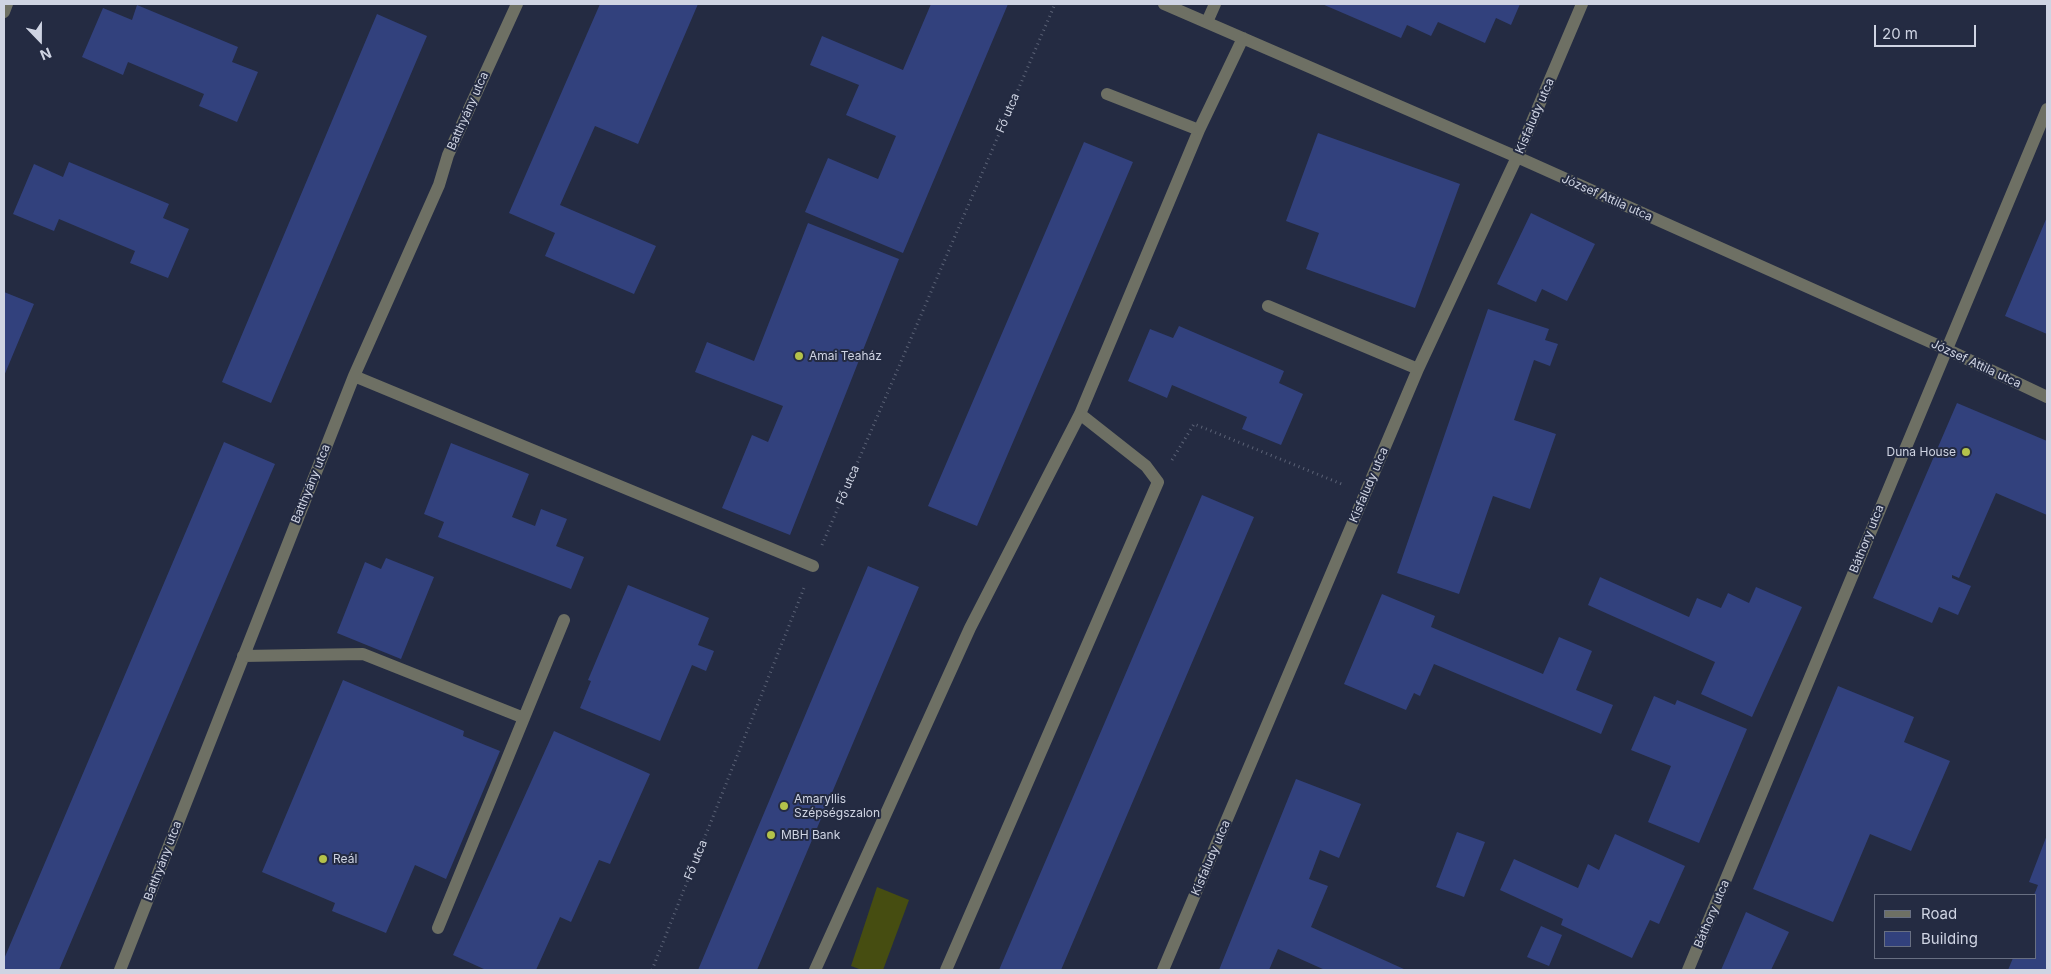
<!DOCTYPE html>
<meta charset="utf-8">
<style>
body{margin:0}
#map{position:relative;width:2051px;height:974px;overflow:hidden;background:#242b42;font-family:Inter,sans-serif}
canvas{display:block}
.frame{position:absolute;inset:0;border:5px solid #cfd4e3;pointer-events:none}
.legend{position:absolute;left:1874px;top:894px;width:162px;height:65px;box-sizing:border-box;background:#242b42;border:1px solid #686f82;margin:0;padding:6px 9px;list-style:none;font-size:15px;color:#cfd4e3}
.legend li{display:flex;align-items:center;gap:10px;height:25px}
.legend b{width:25px;border:1px solid #686f82}
.north{position:absolute;left:15px;top:15px;width:50px;height:50px;-webkit-text-stroke:4px #242b42;paint-order:stroke;rotate:158deg;font-size:14px;font-weight:700;line-height:20px;text-align:center;color:#cfd4e3}
.north::after{content:'';display:block;margin:auto;width:18px;height:22px;background:#cfd4e3;clip-path:polygon(50% 0,100% 100%,50% 72%,0 100%)}
.scale{position:absolute;left:1874px;top:25px;width:102px;height:22px;box-sizing:border-box;border:2px solid #cfd4e3;border-top:0;padding-left:6px;font-size:15px;line-height:18px;white-space:nowrap;color:#cfd4e3;-webkit-text-stroke:4px #242b42;paint-order:stroke}
</style>
<div id="map">
<canvas width="2051" height="974"></canvas>
<div class="frame"></div>
<ul class="legend">
<li><b style="height:6px;background:#6e7064"></b>Road</li>
<li><b style="height:14px;background:#32417d"></b>Building</li>
</ul>
<div class="north">N</div>
<div class="scale">20 m</div>
</div>
<script>
const ctx = document.querySelector('canvas').getContext('2d');
ctx.lineJoin = 'round';
function fill(path, color) { ctx.fillStyle = color; ctx.fill(path, 'evenodd'); }
const toPath = rows => new Path2D(rows.map(r => 'M' + r).join(''));
function strokePath(path, color, width, dash) { ctx.strokeStyle = color; ctx.lineWidth = width; ctx.lineCap = dash ? 'butt' : 'round'; ctx.setLineDash(dash || []); ctx.stroke(path); }
function label(font, color, halo, rows, align = 'center') {
  ctx.font = font + ' Inter,sans-serif'; ctx.lineWidth = 4; ctx.setLineDash([]); ctx.textBaseline = 'middle'; ctx.strokeStyle = halo; ctx.fillStyle = color; for (const [text, x, y, turn = 0] of rows) {
    ctx.save(); ctx.translate(x, y); ctx.rotate((+turn || 0) * Math.PI / 180); ctx.textAlign = isNaN(turn) ? turn : align; if (halo) ctx.strokeText(text, 0, 0); ctx.fillText(text, 0, 0); ctx.restore();
  }
}
fill(toPath([
 [877,887,909,900,883,970,862,970,851,966]
]), '#464d11');
fill(toPath([
 [600,4,698,4,638,144,595,126,560,205,656,246,634,294,545,256,555,233,509,213],
 [931,4,1008,4,903,253,805,212,828,158,878,179,896,136,846,115,859,85,810,65,822,36,903,70],
 [1322,4,1520,4,1511,25,1496,18,1485,43,1438,22,1431,36,1407,25,1401,38],
 [137,5,238,47,232,62,258,72,237,122,199,106,204,94,128,62,123,75,82,57,103,8,132,20],
 [377,14,427,36,271,403,222,382],
 [1318,133,1460,184,1415,308,1306,269,1319,233,1286,221],
 [1084,142,1133,162,977,526,928,506],
 [69,162,169,204,163,218,189,229,168,278,130,263,135,251,59,219,54,231,13,214,34,164,63,177],
 [1531,213,1595,244,1567,301,1542,289,1536,302,1497,284],
 [2047,217,2047,334,2005,316],
 [808,223,899,259,790,535,722,508,752,435,768,442,783,406,695,372,707,342,754,361],
 [4,292,34,304,4,376],
 [1488,309,1549,329,1545,340,1558,344,1550,366,1534,360,1514,420,1556,434,1530,509,1493,496,1459,594,1397,573],
 [1179,326,1284,371,1279,383,1303,394,1281,445,1242,429,1247,417,1172,385,1167,398,1128,381,1150,329,1173,338],
 [1957,403,2047,441,2047,515,1996,493,1959,578,1952,575,1952,578,1971,586,1958,615,1939,607,1932,623,1873,598],
 [224,442,275,464,59,970,4,970,4,959],
 [451,443,529,474,512,517,535,526,541,509,567,519,556,546,584,557,571,589,438,537,444,522,424,514],
 [1202,495,1254,517,1061,970,999,970],
 [386,558,434,577,401,659,337,633,365,562,381,569],
 [868,566,919,587,757,970,698,970],
 [1600,577,1689,617,1697,598,1721,608,1728,593,1749,603,1756,587,1802,607,1752,717,1701,694,1715,662,1588,605],
 [628,585,709,618,698,645,714,651,706,671,692,665,660,741,580,708,591,681,588,680],
 [1382,594,1435,616,1431,627,1543,674,1559,637,1592,651,1576,690,1613,705,1601,734,1434,664,1420,696,1414,693,1406,710,1344,684],
 [343,680,464,731,463,736,500,751,446,879,415,865,386,933,332,911,335,903,262,872],
 [1838,686,1914,717,1904,742,1950,761,1911,851,1870,834,1833,922,1753,889],
 [1654,696,1675,705,1677,700,1747,729,1699,843,1648,822,1671,766,1631,750],
 [554,731,650,774,610,864,599,860,571,922,560,917,536,970,486,970,453,955],
 [1296,779,1361,804,1339,858,1320,850,1309,879,1328,886,1311,927,1406,970,1325,970,1278,949,1269,970,1219,970],
 [1457,832,1485,842,1464,897,1436,887],
 [1615,834,1685,866,1659,924,1650,920,1632,958,1561,925,1563,919,1500,890,1514,859,1578,888,1588,864,1599,870],
 [2047,835,2047,970,2008,970,2013,958,2035,958,2034,895,2038,885,2029,882],
 [1746,912,1789,932,1771,970,1721,970],
 [1541,926,1562,935,1549,966,1527,957]
]), '#32417d');
strokePath(toPath([
 [1172,460,1194,424,1344,485],
 [822,545,1055,4],
 [652,970,804,588]
]), '#5b6276', 3, [1, 4]);
strokePath(toPath([
 [1164,4,1517,157,1946,349,2047,397],
 [4,12,7,4],
 [1207,22,1215,4],
 [1107,94,1199,130],
 [1268,306,1418,369],
 [354,376,813,566],
 [243,656,363,654,524,718],
 [438,928,564,620],
 [120,970,354,376,439,185,448,155,517,4],
 [815,970,970,628,1080,414,1199,130,1243,38],
 [946,970,1158,482,1146,466,1080,414],
 [1163,970,1418,369,1517,157,1582,4],
 [1688,970,2047,109]
]), '#6e7064', 12);
for (const [x, y, r, color] of [
 [799,356,5,"#b4c24a"],
 [1966,452,5,"#b4c24a"],
 [784,806,5,"#b4c24a"],
 [771,835,5,"#b4c24a"],
 [323,859,5,"#b4c24a"]
]) { const dot = new Path2D(); dot.arc(x, y, r, 0, 2 * Math.PI); ctx.fillStyle = color; ctx.fill(dot); strokePath(dot, '#242b42', 2); }
label('12px', '#cfd4e3', '#242b42', [
 ["Batthyány utca",468,111,-66],
 ["Fő utca",1008,113,-67],
 ["Kisfaludy utca",1535,116,-67],
 ["József Attila utca",1607,198,24],
 ["József Attila utca",1976,364,25],
 ["Batthyány utca",311,484,-68],
 ["Fő utca",848,485,-67],
 ["Kisfaludy utca",1369,485,-67],
 ["Báthory utca",1867,539,-68],
 ["Kisfaludy utca",1211,858,-67],
 ["Fő utca",696,860,-68],
 ["Batthyány utca",163,861,-69],
 ["Báthory utca",1712,914,-67]
]);
label('12px', '#cfd4e3', '#242b42', [
 ["Amai Teaház",809,356],
 ["Duna House",1956,452,"right"],
 ["Amaryllis",794,799],
 ["Szépségszalon",794,813],
 ["MBH Bank",781,835],
 ["Reál",333,859]
], 'left');
</script>
